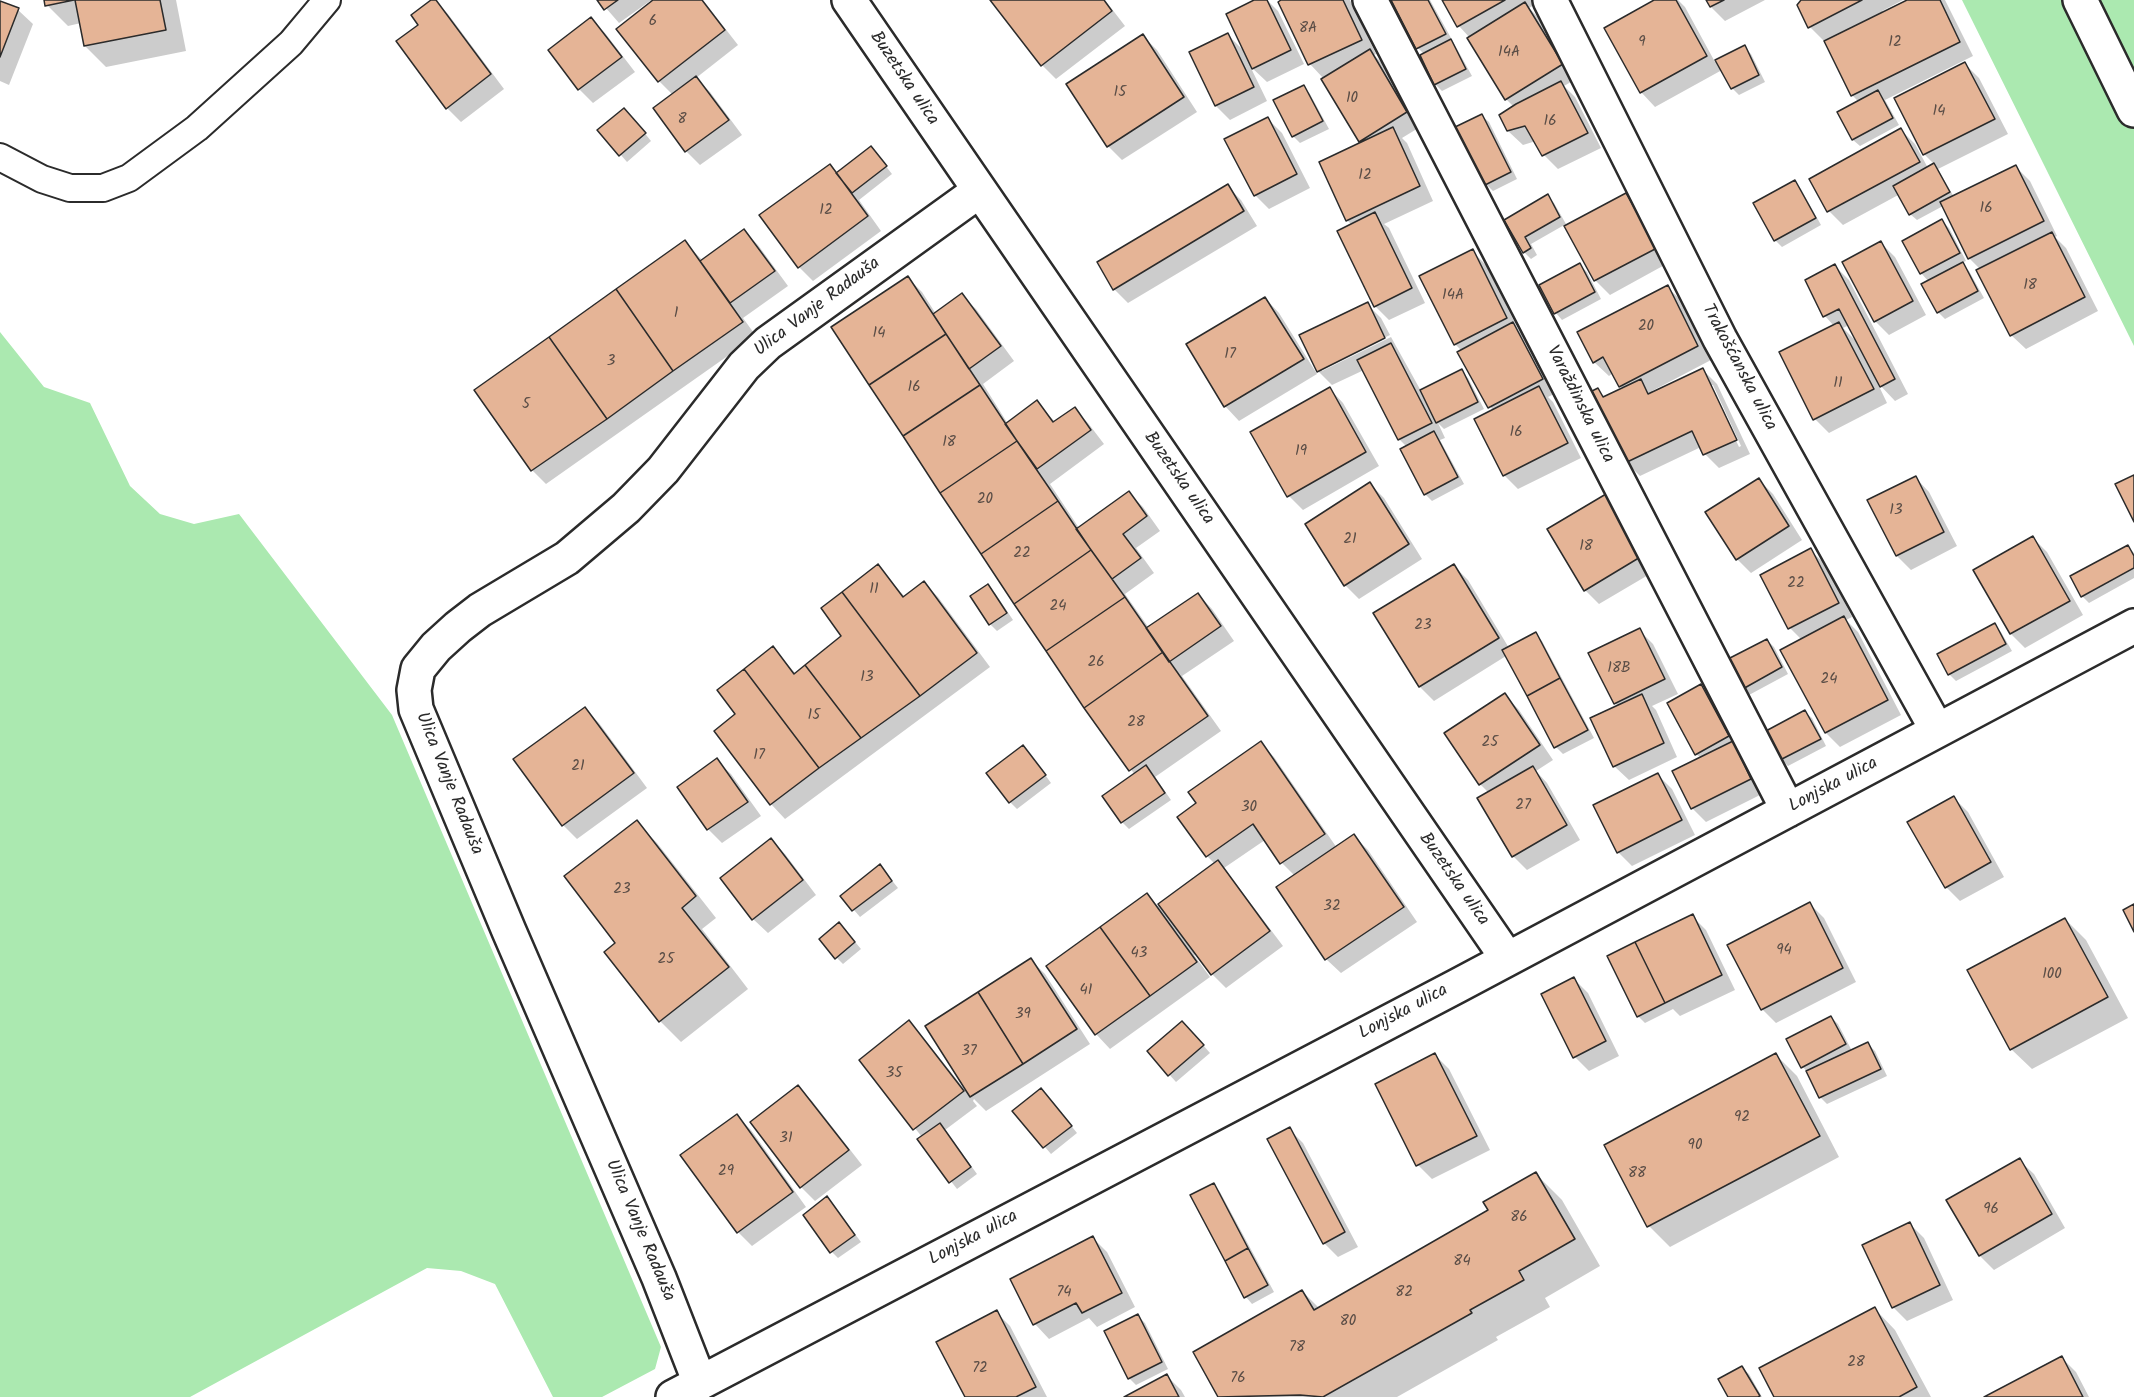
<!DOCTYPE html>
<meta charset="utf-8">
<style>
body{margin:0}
canvas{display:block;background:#fff}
</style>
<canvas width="2134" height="1397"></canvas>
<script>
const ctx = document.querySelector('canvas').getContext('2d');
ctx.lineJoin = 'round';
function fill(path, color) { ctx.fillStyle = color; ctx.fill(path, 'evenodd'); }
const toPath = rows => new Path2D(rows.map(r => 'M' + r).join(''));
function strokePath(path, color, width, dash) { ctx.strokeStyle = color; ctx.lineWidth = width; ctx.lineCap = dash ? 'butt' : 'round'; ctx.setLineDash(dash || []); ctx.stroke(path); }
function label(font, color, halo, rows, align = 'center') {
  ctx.font = font + ' Kalam,sans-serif'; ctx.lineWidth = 4.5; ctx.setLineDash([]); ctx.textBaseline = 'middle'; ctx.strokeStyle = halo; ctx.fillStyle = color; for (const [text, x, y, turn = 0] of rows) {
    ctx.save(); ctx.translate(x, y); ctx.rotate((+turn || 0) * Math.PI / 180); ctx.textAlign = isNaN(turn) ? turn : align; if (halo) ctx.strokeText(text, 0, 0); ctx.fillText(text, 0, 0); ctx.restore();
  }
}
fill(toPath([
 [1962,0,2134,0,2134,346],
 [0,332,44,387,90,403,130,486,160,514,194,524,239,514,392,715,661,1347,655,1369,602,1397,553,1397,495,1284,461,1271,427,1268,190,1397,0,1397]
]), '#abe9b0');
fill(toPath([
 [46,0,176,0,186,51,106,67,85,46,81,23,68,26,47,5],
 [434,0,448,14,504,89,461,122,447,108,420,25],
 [599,0,703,0,738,45,696,78,710,92,742,135,700,165,686,151,655,108,673,95,659,81,618,29,651,3,650,1,619,23],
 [992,0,1105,0,1125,26,1056,79,1042,65],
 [1258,0,1267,0,1278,11,1304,64,1267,82,1250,66,1267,101,1230,120,1216,106,1191,52,1228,35,1244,51],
 [1285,0,1350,0,1376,54,1374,55,1384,65,1420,127,1402,138,1407,143,1433,201,1384,224,1389,228,1425,303,1389,320,1375,306,1352,225,1347,220,1363,143,1324,79,1310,64,1280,3],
 [1393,0,1430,0,1472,76,1442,91,1435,84,1424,54,1418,48],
 [1444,0,1534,0,1536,4,1529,8,1539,18,1576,79,1564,86,1575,97,1601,148,1558,169,1544,155,1536,141,1523,145,1508,131,1514,107,1506,99,1470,38,1459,26],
 [1658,0,1678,0,1685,7,1715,62,1744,47,1751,54,1765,82,1739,95,1732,88,1722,70,1655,107,1641,92,1606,28],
 [1708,0,1765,0,1725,21,1711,7],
 [1804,0,1903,0,1882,11,1883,14,1911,0,1945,0,1973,56,1885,100,1899,125,1860,146,1853,140,1839,112,1859,102,1852,95,1825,40,1824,41,1810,27],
 [0,2,18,10,33,24,9,85,0,81],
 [590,19,605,33,635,72,593,103,579,89,550,51],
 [1143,36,1157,50,1197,112,1122,160,1108,146],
 [1965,64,1979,78,2008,134,1938,169,1954,197,2016,167,2030,181,2057,236,2055,237,2066,248,2098,311,2026,349,2011,335,1981,270,1969,258,1943,206,1917,220,1910,214,1900,194,1843,225,1829,211,1901,130,1915,144,1928,168,1935,165,1925,155,1896,99],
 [1304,87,1310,94,1329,129,1300,143,1293,136,1275,101],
 [631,116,651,141,627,162,599,130],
 [1482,116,1489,122,1517,179,1493,191,1486,184],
 [1267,118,1282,133,1310,188,1269,209,1255,195],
 [877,155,892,174,859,200,881,231,813,281,799,267,830,166,838,174],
 [1794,182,1801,189,1821,225,1782,247,1775,240],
 [1227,186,1241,200,1257,226,1128,303,1114,289],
 [1626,195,1640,209,1670,262,1610,295,1595,280,1567,227],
 [1547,196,1554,203,1566,224,1531,244,1537,255,1531,259,1524,252,1506,221],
 [1942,221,1949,228,1966,261,1961,263,1969,271,1984,298,1945,319,1938,312,1929,282,1921,273],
 [744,231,758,245,788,286,743,318,756,336,546,484,532,470,685,242,703,261],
 [1881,243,1895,257,1926,315,1889,335,1875,321],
 [1472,251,1486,265,1519,331,1526,338,1556,393,1548,397,1553,402,1581,458,1518,489,1504,475,1493,411,1460,353,1462,351,1455,344],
 [1580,265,1587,272,1601,299,1562,320,1556,313],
 [1835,266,1849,280,1908,394,1895,401,1877,382,1887,403,1829,433,1815,419,1834,326,1825,316],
 [1849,325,1857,342,1843,328],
 [908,278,922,292,936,314,961,295,976,309,1014,361,983,384,1008,424,1037,402,1055,422,1074,409,1088,423,1104,444,1050,484,1079,528,1129,493,1143,507,1160,531,1136,548,1154,573,1125,594,1149,628,1198,594,1212,609,1234,641,1182,676,1221,731,1155,777,1171,800,1129,829,1122,822,1135,775,1014,603],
 [1667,287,1682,301,1711,360,1652,391,1653,393,1703,370,1717,384,1750,454,1719,468,1705,454,1701,447,1640,476,1626,462,1598,390,1605,397,1623,389,1613,373,1609,376,1594,362],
 [1710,385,1713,385,1741,446,1739,447],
 [1265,298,1279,313,1317,374,1239,421,1225,406,1188,345],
 [1367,304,1381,318,1390,335,1322,368,1322,371,1391,337,1421,391,1461,371,1468,378,1484,409,1444,429,1438,423,1445,438,1440,440,1464,484,1432,501,1425,494,1407,447,1399,439,1364,370,1332,385,1318,371],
 [1329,388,1343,403,1379,466,1303,510,1289,496],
 [1915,477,1929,492,1957,546,1911,570,1897,556],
 [1759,480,1773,494,1802,540,1751,573,1737,559],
 [1370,484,1384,498,1422,559,1359,599,1345,585],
 [1606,496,1620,510,1655,571,1599,604,1585,590],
 [2033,538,2047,552,2083,615,2025,648,2011,634,1976,571],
 [2128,547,2134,553,2134,578,2089,603,2082,596],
 [1810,550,1825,564,1852,617,1846,620,1858,632,1901,715,1840,747,1826,733,1802,640,1790,628],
 [878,566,905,597,924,583,938,597,990,667,785,819,771,804,716,731,737,715,773,648,796,674,843,636],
 [1454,566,1468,580,1509,648,1536,634,1542,641,1594,738,1563,754,1556,747,1506,656,1434,701,1420,687,1375,614],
 [988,586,995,593,1013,620,997,631,990,624],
 [1994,625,2001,632,2012,651,1956,681,1949,674],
 [1639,630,1653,644,1678,694,1652,706,1656,710,1677,757,1629,780,1614,766,1619,707,1615,703],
 [1767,640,1774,647,1788,674,1749,695,1742,689],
 [1701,685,1707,692,1734,744,1746,757,1764,793,1706,822,1692,808,1701,758,1696,754],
 [1505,695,1519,710,1553,760,1536,771,1547,783,1580,840,1527,870,1513,856,1489,793,1480,784],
 [584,708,599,723,647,788,577,839,563,825,515,760],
 [1805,712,1812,718,1826,746,1788,766,1781,759],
 [1260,743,1274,757,1337,848,1354,836,1368,850,1417,922,1341,973,1326,959,1278,888,1295,876,1282,863,1265,840,1224,868,1283,946,1226,988,1212,974,1197,954,1194,955,1210,977,1110,1049,1096,1034,1048,966,1147,895,1158,906,1215,864,1207,856,1198,804],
 [1030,754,1051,783,1017,809,1010,802],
 [716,760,731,774,761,816,722,843,708,829],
 [1658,775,1672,789,1695,835,1632,866,1618,852],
 [1954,798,1968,812,2004,877,1960,901,1946,887],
 [636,822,657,843,716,918,702,929,748,989,681,1042,660,1021,617,943],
 [771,840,785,854,816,895,768,933,753,919,722,878],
 [886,873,898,888,860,917,842,896],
 [1810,904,1824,918,1856,982,1776,1023,1762,1009],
 [1692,916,1706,930,1735,990,1680,1016,1673,1009,1645,1023,1638,1016],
 [2065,919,2086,940,2128,1018,2032,1069,2011,1049],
 [846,931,861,949,843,964,836,957],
 [1031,960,1045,974,1090,1044,986,1111,974,1099,973,1101,977,1106,945,1130,977,1174,957,1189,919,1140,922,1137,861,1060,909,1022,923,1037,965,1090],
 [1574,979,1588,993,1619,1056,1589,1071,1575,1057,1543,995],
 [1831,1017,1838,1024,1852,1051,1868,1044,1875,1051,1887,1076,1827,1104,1820,1097,1808,1073,1803,1067],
 [1189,1029,1210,1053,1176,1082,1149,1052],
 [1435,1055,1449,1069,1490,1150,1432,1179,1418,1165],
 [1776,1055,1797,1076,1839,1157,1670,1247,1649,1226],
 [798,1087,812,1101,862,1165,815,1201,801,1187],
 [1048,1097,1077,1133,1051,1154,1014,1111],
 [737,1116,751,1130,806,1207,752,1246,738,1232],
 [1289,1129,1303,1143,1358,1247,1338,1257,1324,1243],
 [2019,1160,2034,1174,2065,1228,1994,1270,1980,1256,1948,1200],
 [1535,1173,1562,1200,1600,1266,1545,1298,1550,1307,1496,1337,1498,1340,1397,1397,1220,1397,1195,1353,1302,1291,1319,1308,1490,1211],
 [1214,1185,1220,1192,1274,1292,1252,1304,1246,1297],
 [833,1205,861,1242,838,1258,832,1252],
 [1910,1224,1924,1238,1953,1300,1907,1321,1893,1307],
 [1093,1238,1107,1252,1135,1307,1097,1327,1089,1318,1049,1339,1035,1324,1012,1279],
 [1875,1309,1895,1330,1931,1397,1776,1397],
 [996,1312,1010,1326,1047,1397,966,1397],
 [1138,1316,1145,1323,1168,1369,1136,1385,1129,1378],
 [2062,1358,2076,1372,2089,1397,1987,1397],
 [1742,1368,1749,1374,1762,1397,1730,1397],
 [1167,1376,1181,1390,1185,1397,1127,1397]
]), '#0003');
const building = toPath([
 [44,0,74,0,45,6,44,0],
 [75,0,160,0,166,30,84,46,75,0],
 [431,0,436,0,491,74,446,109,396,41,418,25,411,15,431,0],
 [597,0,618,0,604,10,597,0],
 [653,0,702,0,725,30,658,82,616,29,653,0],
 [990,0,1104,0,1112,11,1041,66,990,0],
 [1254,0,1267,0,1291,50,1252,69,1226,14,1254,0],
 [1281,0,1343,0,1362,40,1308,65,1278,2,1281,0],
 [1391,0,1428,0,1446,34,1416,49,1391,0],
 [1442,0,1505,0,1457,27,1442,0],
 [1654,0,1676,0,1707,56,1640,93,1604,28,1654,0],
 [1706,0,1724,0,1710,7,1706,0],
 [1801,0,1862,0,1808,28,1797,5,1801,0],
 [1907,0,1940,0,1960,42,1851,96,1824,41,1907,0],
 [0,1,19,8,0,57,0,1],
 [1525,2,1563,64,1505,100,1467,38,1525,2],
 [591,17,622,57,578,90,548,50,591,17],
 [1228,33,1254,87,1215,106,1189,52,1228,33],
 [1143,34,1184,97,1107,147,1066,84,1143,34],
 [1451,39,1466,69,1434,85,1420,55,1451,39],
 [1745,45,1759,75,1731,89,1715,60,1745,45],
 [1370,49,1407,112,1359,142,1321,79,1370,49],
 [1965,62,1995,119,1923,155,1894,98,1965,62],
 [696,76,729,120,685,152,653,108,696,76],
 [1561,81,1588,133,1542,156,1525,126,1507,131,1499,115,1516,104,1561,81],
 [1304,85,1323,121,1292,137,1273,100,1304,85],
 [1878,90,1893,118,1852,140,1837,112,1878,90],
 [624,108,646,133,619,156,597,130,624,108],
 [1482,114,1511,172,1485,185,1453,128,1482,114],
 [1268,117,1297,174,1254,196,1224,139,1268,117],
 [1393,127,1420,186,1346,221,1319,162,1393,127],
 [1901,128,1920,162,1827,212,1809,179,1901,128],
 [871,146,887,166,852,193,836,173,871,146],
 [1934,163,1950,192,1909,215,1893,186,1934,163],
 [830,164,868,216,798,268,759,215,830,164],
 [2016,165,2044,221,1968,259,1940,202,2016,165],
 [1795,180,1816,218,1774,241,1753,203,1795,180],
 [1228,184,1244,211,1113,290,1097,262,1228,184],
 [1626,193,1657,248,1594,281,1564,226,1626,193],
 [1548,194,1560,217,1525,237,1531,248,1523,253,1504,220,1548,194],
 [1375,212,1412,288,1374,307,1337,231,1375,212],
 [1942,219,1960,253,1920,274,1902,241,1942,219],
 [744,229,775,271,730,303,700,261,744,229],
 [2052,232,2085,297,2010,336,1976,270,2052,232],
 [685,240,743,322,673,371,616,289,685,240],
 [1881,241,1913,301,1874,322,1842,262,1881,241],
 [1473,249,1507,318,1454,345,1419,276,1473,249],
 [1963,262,1978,291,1937,313,1921,284,1963,262],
 [1580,263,1595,292,1554,314,1539,285,1580,263],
 [1835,264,1895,379,1880,387,1839,309,1823,317,1805,280,1835,264],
 [908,276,946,334,869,385,831,327,908,276],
 [1668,285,1698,346,1619,387,1603,357,1593,363,1577,332,1668,285],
 [616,289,673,371,607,419,549,337,616,289],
 [962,293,1001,346,969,369,933,314,962,293],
 [1265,297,1304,359,1224,407,1186,344,1265,297],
 [1368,302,1385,338,1317,372,1299,335,1368,302],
 [1513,322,1543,379,1488,408,1457,352,1513,322],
 [1839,322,1874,389,1813,420,1779,352,1839,322],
 [946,334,980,385,903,436,869,385,946,334],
 [549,337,607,419,531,471,474,390,549,337],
 [1391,343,1432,423,1398,440,1357,360,1391,343],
 [1703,368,1737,440,1703,455,1692,431,1625,463,1592,391,1598,388,1603,397,1641,379,1648,394,1703,368],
 [1462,369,1478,402,1436,423,1420,390,1462,369],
 [980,385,1017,441,940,493,903,436,980,385],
 [1539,386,1568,443,1503,476,1474,419,1539,386],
 [1330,387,1366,452,1287,497,1250,432,1330,387],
 [1037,400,1053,422,1075,407,1091,430,1037,469,1005,424,1037,400],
 [1434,431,1458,477,1424,495,1400,449,1434,431],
 [1017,441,1058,501,981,554,940,493,1017,441],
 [2134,475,2134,522,2115,484,2134,475],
 [1916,476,1944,532,1896,556,1867,500,1916,476],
 [1759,478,1789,526,1736,560,1705,512,1759,478],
 [1370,482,1409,544,1344,586,1305,524,1370,482],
 [1129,491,1147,516,1123,534,1141,558,1112,579,1076,529,1129,491],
 [1606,494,1642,556,1584,591,1547,529,1606,494],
 [1058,501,1091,550,1014,604,981,554,1058,501],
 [2033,536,2070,601,2010,634,1973,570,2033,536],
 [2128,545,2134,556,2134,568,2081,597,2070,576,2128,545],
 [1811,548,1839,603,1788,629,1760,575,1811,548],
 [1091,550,1125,597,1046,651,1014,604,1091,550],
 [878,564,903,597,924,581,977,653,920,696,842,592,878,564],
 [1454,564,1499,638,1419,687,1373,613,1454,564],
 [988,584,1007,613,989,625,970,596,988,584],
 [842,592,920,696,861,738,805,665,841,636,821,608,842,592],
 [1198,593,1221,626,1169,662,1146,628,1198,593],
 [1125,597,1163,652,1084,708,1046,651,1125,597],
 [1844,616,1888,700,1825,733,1780,650,1844,616],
 [1995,623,2006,644,1948,675,1937,654,1995,623],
 [1640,628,1665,679,1614,704,1588,653,1640,628],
 [1536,632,1560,678,1527,696,1502,650,1536,632],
 [1767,639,1782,667,1741,690,1726,660,1767,639],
 [773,646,794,674,805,665,861,738,819,768,744,669,773,646],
 [1163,652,1208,716,1129,771,1084,708,1163,652],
 [744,669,819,768,770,805,714,731,735,714,717,690,744,669],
 [1560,678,1588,730,1554,748,1527,696,1560,678],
 [1701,684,1729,736,1695,755,1667,703,1701,684],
 [1505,693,1540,745,1479,785,1444,733,1505,693],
 [1642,694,1664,743,1613,767,1590,718,1642,694],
 [585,707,634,773,562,826,513,759,585,707],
 [1805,710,1821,739,1780,760,1764,732,1805,710],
 [1261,741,1325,834,1280,864,1253,824,1206,857,1177,817,1196,803,1188,792,1261,741],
 [1733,741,1751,779,1691,809,1672,771,1733,741],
 [1023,745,1046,775,1009,803,986,773,1023,745],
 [717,758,748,802,707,830,677,787,717,758],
 [1146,765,1165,793,1121,823,1102,796,1146,765],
 [1533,766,1567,825,1512,857,1477,798,1533,766],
 [1658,773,1682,820,1617,853,1593,805,1658,773],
 [1954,796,1991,862,1945,888,1907,822,1954,796],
 [637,820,696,896,682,908,729,967,659,1022,604,952,615,943,564,876,637,820],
 [1354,834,1404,907,1325,960,1276,887,1354,834],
 [771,838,803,880,752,920,720,878,771,838],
 [1218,860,1270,931,1211,975,1158,904,1218,860],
 [880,864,892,881,852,911,840,896,880,864],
 [1147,893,1197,962,1150,996,1100,927,1147,893],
 [1810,902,1843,968,1761,1010,1727,945,1810,902],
 [2134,904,2134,932,2123,910,2134,904],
 [1693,914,1722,975,1665,1003,1635,942,1693,914],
 [2065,918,2108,997,2010,1050,1967,970,2065,918],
 [839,922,855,942,835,959,819,939,839,922],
 [1100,927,1150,996,1095,1035,1046,966,1100,927],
 [1635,942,1665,1003,1637,1017,1607,956,1635,942],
 [1031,958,1077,1029,1023,1064,978,992,1031,958],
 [1574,977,1606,1041,1573,1058,1541,994,1574,977],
 [978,992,1023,1064,970,1097,925,1026,978,992],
 [1831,1016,1846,1044,1801,1068,1786,1039,1831,1016],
 [909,1020,964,1091,913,1130,859,1060,909,1020],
 [1182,1021,1204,1045,1168,1076,1147,1051,1182,1021],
 [1868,1042,1881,1069,1819,1098,1806,1071,1868,1042],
 [1435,1053,1477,1136,1416,1166,1375,1084,1435,1053],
 [1776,1053,1820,1136,1647,1227,1604,1145,1776,1053],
 [798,1085,849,1150,800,1188,750,1122,798,1085],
 [1041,1088,1072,1126,1043,1148,1012,1111,1041,1088],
 [737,1114,793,1192,737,1233,680,1155,737,1114],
 [940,1123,971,1167,949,1183,917,1139,940,1123],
 [1290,1127,1345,1232,1323,1244,1267,1139,1290,1127],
 [2020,1158,2052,1214,1979,1256,1946,1200,2020,1158],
 [1536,1172,1575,1239,1519,1271,1524,1280,1470,1310,1472,1313,1323,1397,1300,1395,1218,1397,1193,1352,1302,1290,1314,1310,1488,1210,1483,1202,1536,1172],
 [1214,1183,1248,1248,1225,1261,1190,1195,1214,1183],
 [827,1196,855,1235,830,1253,803,1215,827,1196],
 [1910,1222,1940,1285,1892,1308,1862,1245,1910,1222],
 [1093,1236,1122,1293,1082,1313,1076,1303,1033,1325,1010,1279,1093,1236],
 [1248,1248,1268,1285,1244,1298,1225,1261,1248,1248],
 [1875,1307,1917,1387,1899,1397,1774,1397,1759,1368,1875,1307],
 [997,1310,1036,1387,1016,1397,965,1397,936,1342,997,1310],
 [1138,1314,1162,1362,1128,1379,1104,1331,1138,1314],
 [2062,1356,2083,1397,1984,1397,2062,1356],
 [1742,1366,1760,1396,1758,1397,1728,1397,1718,1379,1742,1366],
 [1167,1374,1179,1397,1124,1397,1167,1374]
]);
fill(building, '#e5b496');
strokePath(building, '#2b2b2b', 1.5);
const service = toPath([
 [0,157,42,179,70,188,103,188,129,178,197,128,291,43,327,0]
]);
const minor = toPath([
 [849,0,1507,958],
 [1370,0,1788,810],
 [1550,0,1720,339,1937,730],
 [2080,0,2134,110],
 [700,1383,659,1278,509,931,416,709,414,690,418,669,436,647,458,627,480,610,567,558,626,508,663,470,744,366,768,343,979,191],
 [673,1397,1457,986,2134,626]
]);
strokePath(service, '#2b2b2b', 30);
strokePath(minor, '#2b2b2b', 38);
strokePath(service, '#fff', 26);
strokePath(minor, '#fff', 33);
label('15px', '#5a4d46', null, [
 ["6",653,22],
 ["8A",1308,29],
 ["9",1642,43],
 ["12",1895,43],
 ["14A",1509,53],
 ["15",1120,93],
 ["10",1352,99],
 ["14",1939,112],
 ["8",682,120],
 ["16",1550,122],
 ["12",1365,176],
 ["16",1986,209],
 ["12",826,211],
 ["18",2030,286],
 ["14A",1453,296],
 ["1",676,314],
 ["20",1646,327],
 ["14",879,334],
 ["17",1230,355],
 ["3",611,362],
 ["11",1838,384],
 ["16",914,388],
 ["5",526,405],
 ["16",1516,433],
 ["18",949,443],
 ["19",1301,452],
 ["20",985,500],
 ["13",1896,511],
 ["21",1350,540],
 ["18",1586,547],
 ["22",1022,554],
 ["22",1796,584],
 ["11",874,590],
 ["24",1058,607],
 ["23",1423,626],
 ["26",1096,663],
 ["18B",1619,669],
 ["13",867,678],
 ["24",1829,680],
 ["15",814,716],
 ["28",1136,723],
 ["25",1490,743],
 ["17",759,756],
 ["21",578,767],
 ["27",1523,806],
 ["30",1249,808],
 ["23",622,890],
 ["32",1332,907],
 ["94",1784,951],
 ["43",1139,954],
 ["25",666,960],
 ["100",2052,975],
 ["41",1086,991],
 ["39",1023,1015],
 ["37",969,1052],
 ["35",894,1074],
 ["92",1742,1118],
 ["31",786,1139],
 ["90",1695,1146],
 ["29",726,1172],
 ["88",1637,1174],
 ["96",1991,1210],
 ["86",1519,1218],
 ["84",1462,1262],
 ["74",1064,1293],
 ["82",1404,1293],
 ["80",1348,1322],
 ["78",1297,1348],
 ["28",1856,1363],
 ["72",980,1369],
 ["76",1238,1379]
]);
label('18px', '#2b2b2b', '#fff', [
 ["Buzetska ulica",903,79,56],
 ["Ulica Vanje Radauša",818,308,-37],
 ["Trakošćanska ulica",1738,368,62],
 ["Varaždinska ulica",1579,405,63],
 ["Buzetska ulica",1178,479,55],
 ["Ulica Vanje Radauša",448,784,68],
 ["Lonjska ulica",1834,786,-28],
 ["Buzetska ulica",1453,880,55],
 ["Lonjska ulica",1404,1013,-28],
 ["Ulica Vanje Radauša",639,1231,67],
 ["Lonjska ulica",974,1239,-28]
]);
</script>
